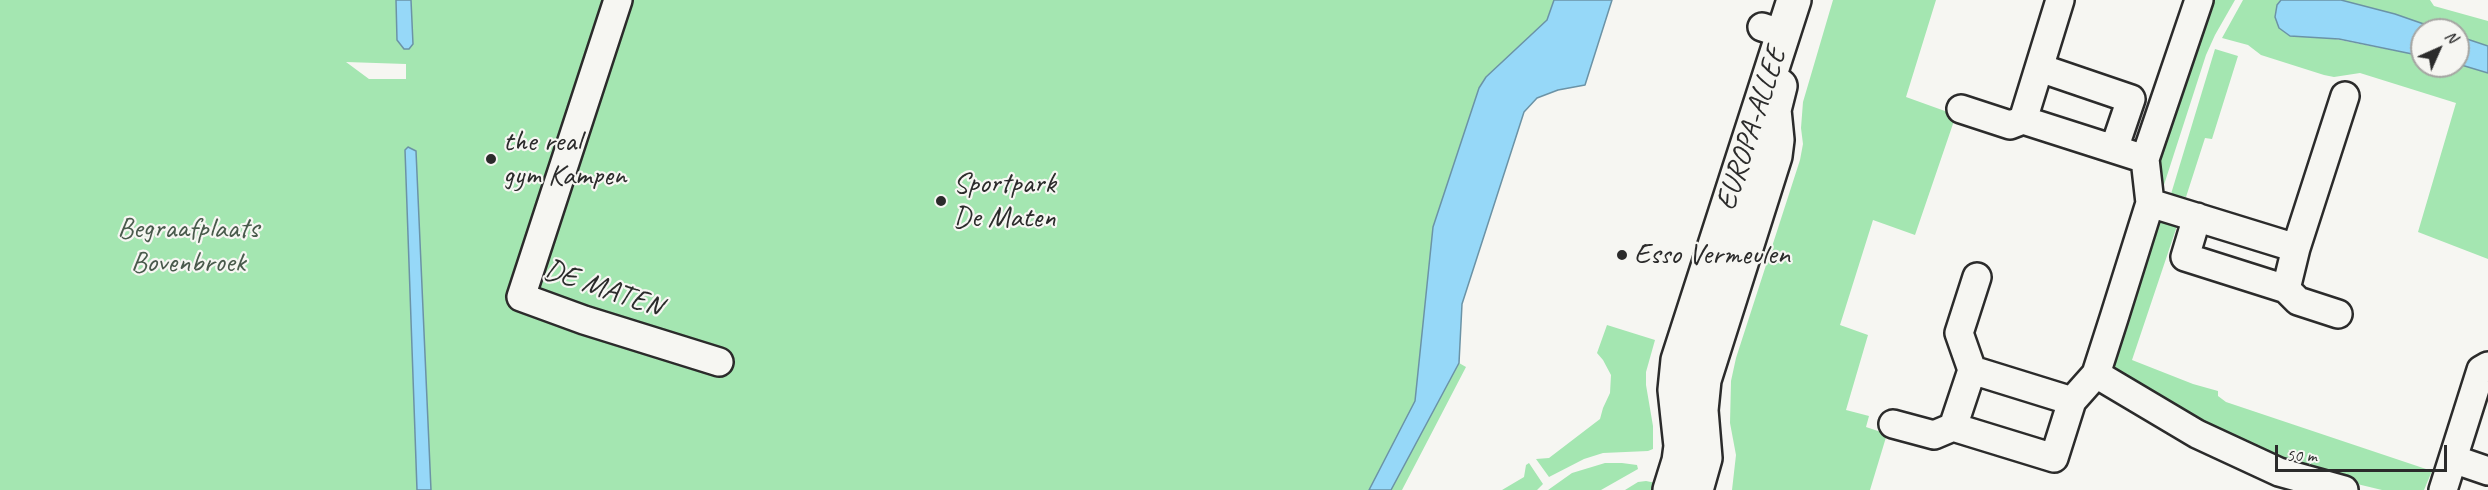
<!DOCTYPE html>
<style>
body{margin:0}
#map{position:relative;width:2488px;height:490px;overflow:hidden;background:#f6f6f2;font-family:Caveat,sans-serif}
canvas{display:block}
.north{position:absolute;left:2410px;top:18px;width:60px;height:60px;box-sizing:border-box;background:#f6f6f2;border:2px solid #a5a5a2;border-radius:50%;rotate:45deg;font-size:16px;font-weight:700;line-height:24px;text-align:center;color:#2b2b2b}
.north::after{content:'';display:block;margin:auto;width:21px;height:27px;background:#2b2b2b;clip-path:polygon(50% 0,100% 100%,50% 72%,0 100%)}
.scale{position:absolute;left:2275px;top:445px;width:172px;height:27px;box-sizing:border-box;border:3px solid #2b2b2b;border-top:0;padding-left:8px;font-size:18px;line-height:21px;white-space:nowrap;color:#2b2b2b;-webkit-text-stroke:4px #f6f6f2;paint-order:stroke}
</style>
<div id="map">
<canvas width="2488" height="490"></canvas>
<div class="north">N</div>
<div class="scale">50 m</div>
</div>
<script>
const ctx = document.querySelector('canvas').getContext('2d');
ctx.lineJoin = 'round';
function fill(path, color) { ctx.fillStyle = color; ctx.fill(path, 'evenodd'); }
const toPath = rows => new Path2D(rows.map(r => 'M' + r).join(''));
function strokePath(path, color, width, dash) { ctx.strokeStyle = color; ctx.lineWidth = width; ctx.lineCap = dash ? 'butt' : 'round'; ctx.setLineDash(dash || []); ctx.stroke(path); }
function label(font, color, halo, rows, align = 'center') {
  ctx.font = font + ' Caveat,sans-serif'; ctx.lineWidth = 4.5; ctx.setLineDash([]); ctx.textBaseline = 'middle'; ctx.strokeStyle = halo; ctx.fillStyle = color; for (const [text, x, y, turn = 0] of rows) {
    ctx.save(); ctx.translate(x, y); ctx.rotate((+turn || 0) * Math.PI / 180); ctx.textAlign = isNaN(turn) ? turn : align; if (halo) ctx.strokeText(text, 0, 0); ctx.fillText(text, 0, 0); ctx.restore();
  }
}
fill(toPath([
 [0,0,396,0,397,40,403,0,1575,0,1499,100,1426,405,1380,490,425,490,405,150,417,490,0,490],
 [346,62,406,64,406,79,369,79],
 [1833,0,1936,0,1906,97,1956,115,1915,235,1873,220,1840,325,1868,335,1846,410,1869,416,1866,427,1887,434,1870,490,1732,490,1736,455,1730,423,1731,381,1736,358,1800,160,1803,144,1801,128,1803,102],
 [2207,0,2235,0,2215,35,2206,55,2162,191,2154,167],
 [2243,0,2281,0,2277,5,2275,17,2279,28,2422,56,2422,66,2458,66,2458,64,2488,73,2488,259,2418,232,2456,103,2360,73,2334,77,2324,75,2261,55,2248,45,2222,38],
 [2341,0,2430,0,2434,6,2488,21,2488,46,2458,36,2458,30,2441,30,2395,14],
 [2215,49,2238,56,2212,139,2205,138,2186,197,2171,194],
 [2159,217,2178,223,2132,360,2193,384,2218,391,2218,396,2226,402,2432,471,2424,490,2382,490,2353,483,2305,467,2233,436,2212,434,2115,372,2110,364],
 [1607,325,1655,340,1646,372,1646,385,1653,426,1653,449,1648,451,1603,453,1584,459,1549,477,1536,459,1549,458,1600,419,1603,408,1610,393,1611,375,1603,360,1597,353],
 [1459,363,1466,367,1402,490,1391,490],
 [1529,463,1543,484,1537,490,1502,490,1524,477,1526,465],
 [1605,463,1622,463,1637,465,1638,469,1601,490,1548,490,1572,473],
 [1646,481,1661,484,1662,490,1625,490,1638,482]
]), '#a4e6b1');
const water = toPath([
 [396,0,411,0,413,44,409,49,404,49,397,40,396,0],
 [1554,0,1612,0,1585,85,1558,90,1537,98,1524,112,1462,304,1459,363,1391,490,1369,490,1415,401,1433,227,1479,88,1486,77,1547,20,1554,0],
 [2281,0,2341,0,2395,14,2441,30,2422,30,2422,56,2339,39,2290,36,2279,28,2275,17,2277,5,2281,0],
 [2458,36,2488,46,2488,73,2458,64,2458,36],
 [408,147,416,151,431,490,417,490,405,150,408,147]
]);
fill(water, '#96d8f8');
strokePath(water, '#6b93a6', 1.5);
const minor = toPath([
 [618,0,521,297,584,320,719,362],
 [1762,27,1783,34],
 [2040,68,2131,99,2114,149],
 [1961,109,2010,125,2023,120,2145,159],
 [2023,120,2060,0],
 [2150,203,2296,248,2286,289],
 [2197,217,2185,257,2286,289,2298,301,2338,314],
 [2296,248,2345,96],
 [1977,277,1959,333,1972,370,1953,427,2054,458,2072,401,2096,374,2114,318,2150,203,2145,159,2199,0],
 [1972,370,2072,401],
 [2096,374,2197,434,2279,472,2344,490],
 [1893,424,1934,435,1953,427],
 [2453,459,2488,471],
 [2443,490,2481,370,2488,366]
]);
const secondary = toPath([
 [1670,490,1679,461,1681,446,1675,390,1678,360,1794,0],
 [1696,490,1705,458,1701,410,1704,380,1775,156,1777,140,1774,110,1780,86]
]);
strokePath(minor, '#2b2b2b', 32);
strokePath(secondary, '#2b2b2b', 38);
strokePath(minor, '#f6f6f2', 27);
strokePath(secondary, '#f6f6f2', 33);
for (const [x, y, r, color] of [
 [491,159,6,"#2b2b2b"],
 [941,201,6,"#2b2b2b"],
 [1622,255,6,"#2b2b2b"]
]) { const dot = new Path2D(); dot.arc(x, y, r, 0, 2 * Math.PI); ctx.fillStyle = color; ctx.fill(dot); strokePath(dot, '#f6f6f2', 2); }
label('30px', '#2b2b2b', '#f6f6f2', [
 ["EUROPA-ALLEE",1752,129,-72],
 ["DE MATEN",603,289,19]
]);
label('30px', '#2b2b2b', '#f6f6f2', [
 ["the real",503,142],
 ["gym Kampen",503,176],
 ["Sportpark",953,184],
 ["De Maten",953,218],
 ["Esso Vermeulen",1634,255]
], 'left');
label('30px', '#495a4c', '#f6f6f2', [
 ["Begraafplaats",188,229],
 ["Bovenbroek",188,263]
]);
</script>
